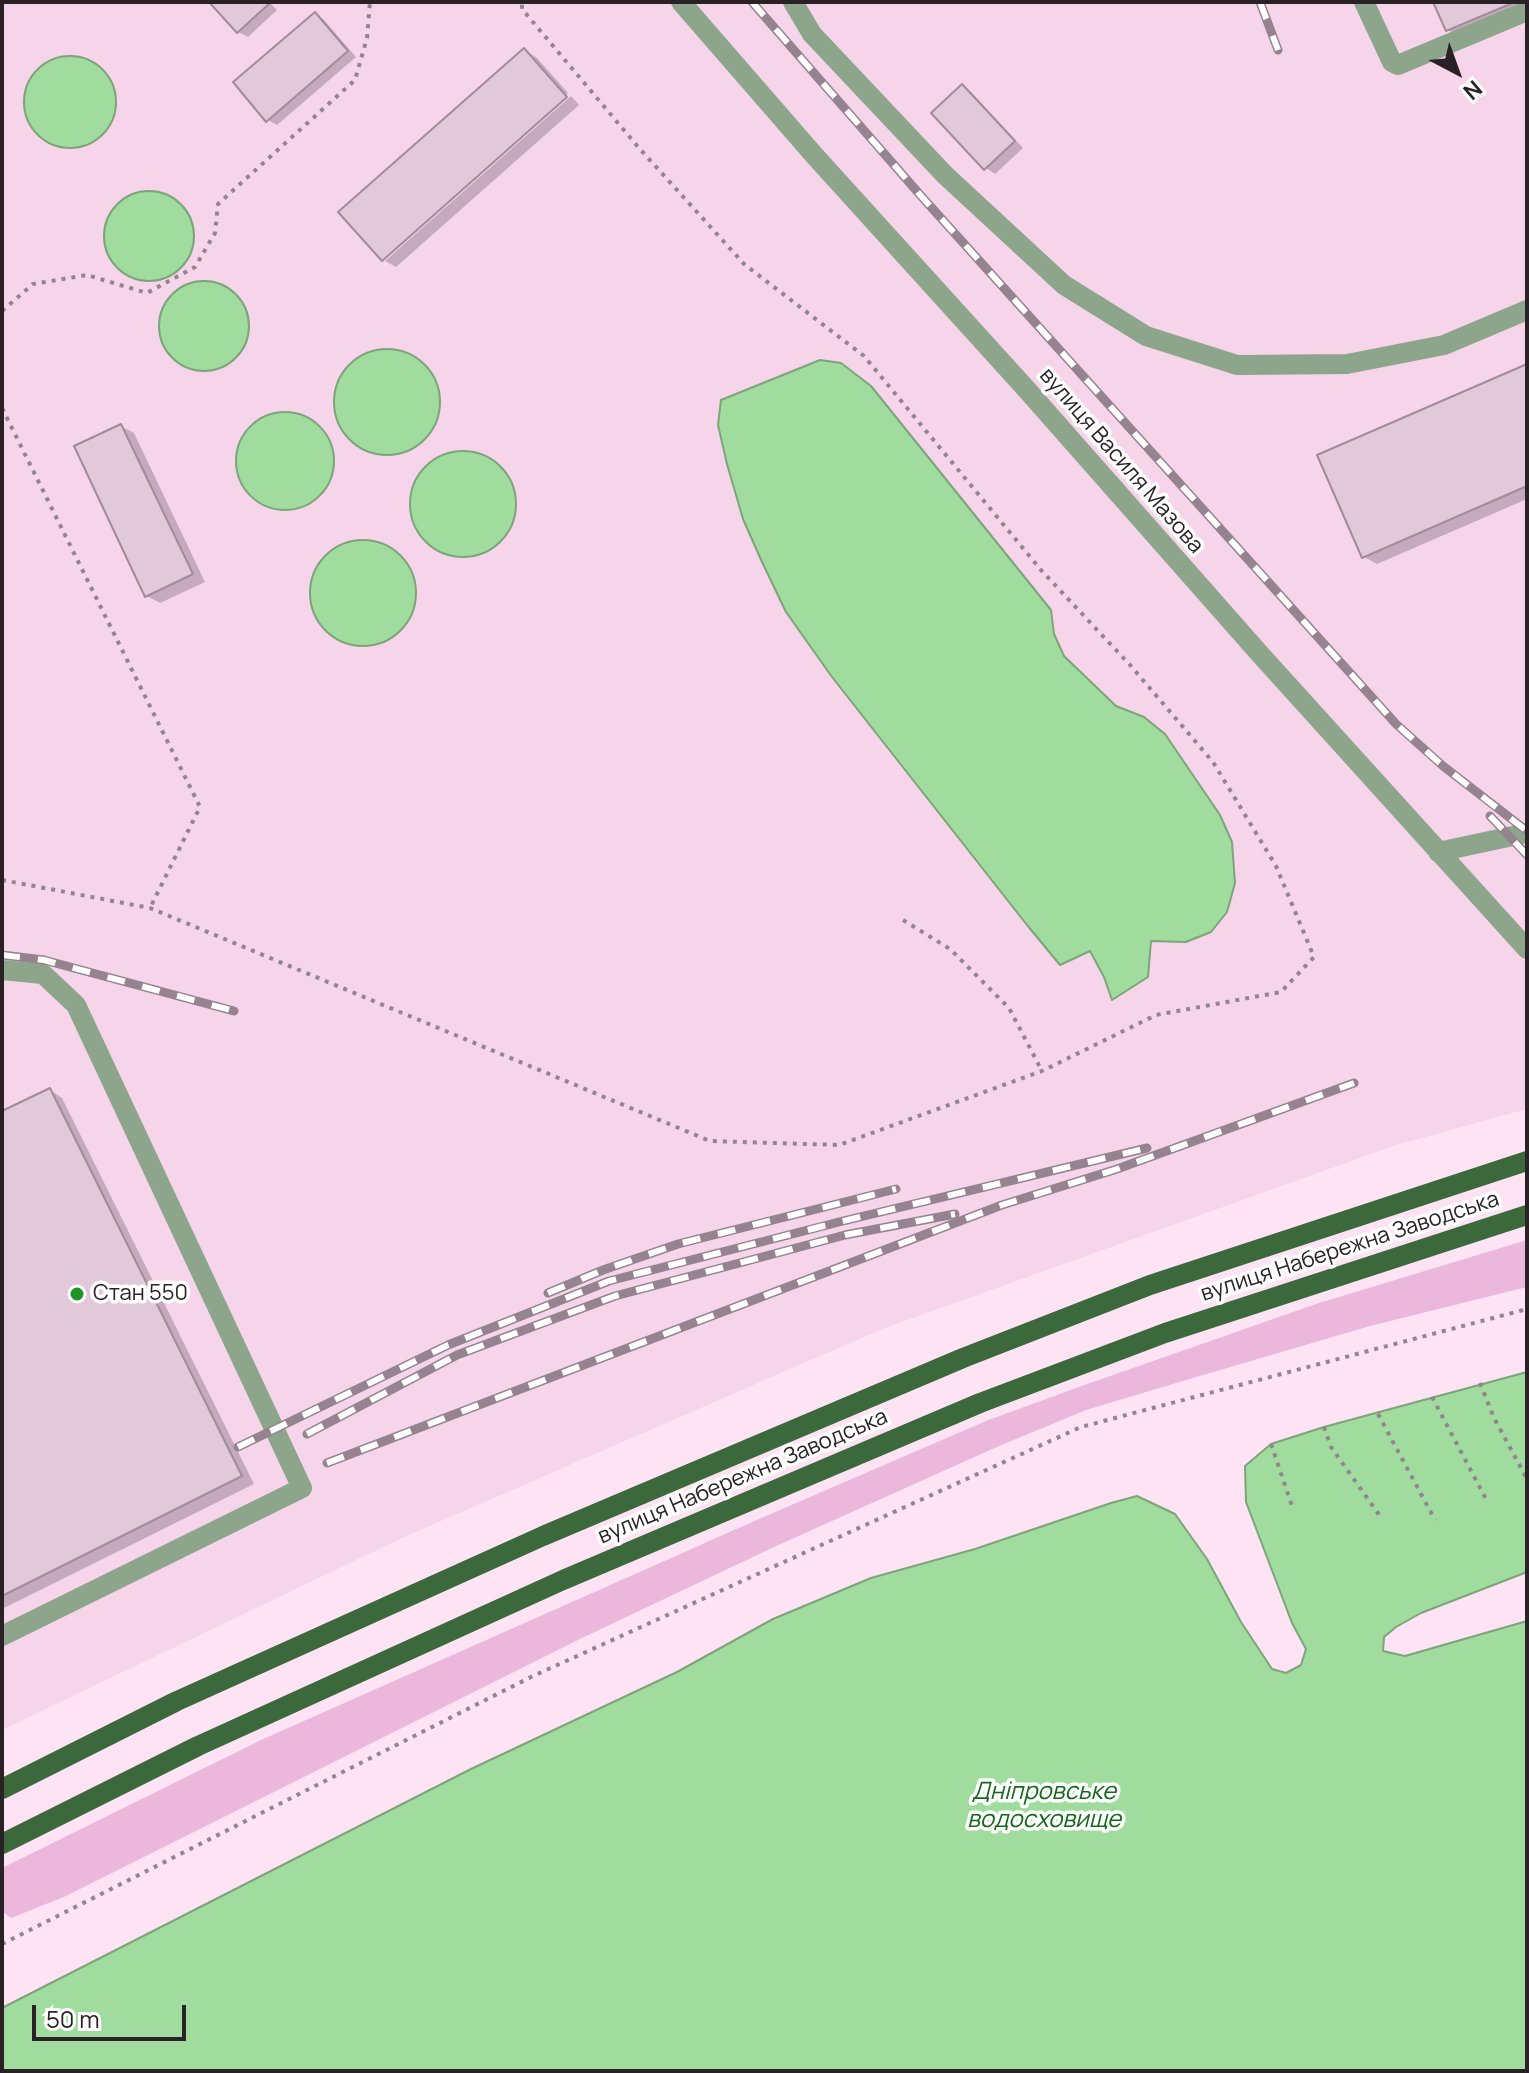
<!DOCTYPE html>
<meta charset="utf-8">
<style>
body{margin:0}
#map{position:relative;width:1529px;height:2073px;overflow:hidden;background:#fde3f4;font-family:Manrope,sans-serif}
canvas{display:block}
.frame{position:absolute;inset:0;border:4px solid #2a2127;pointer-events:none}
.north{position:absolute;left:1417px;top:32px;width:80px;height:80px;-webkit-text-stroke:6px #fff;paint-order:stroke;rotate:139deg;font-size:22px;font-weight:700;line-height:32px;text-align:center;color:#2a2127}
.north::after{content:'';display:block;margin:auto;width:28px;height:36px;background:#2a2127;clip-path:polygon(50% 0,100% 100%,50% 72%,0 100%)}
.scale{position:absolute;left:32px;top:2005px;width:154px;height:36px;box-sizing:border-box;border:4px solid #2a2127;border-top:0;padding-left:10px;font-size:24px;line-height:28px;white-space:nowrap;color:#2a2127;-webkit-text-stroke:6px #fff;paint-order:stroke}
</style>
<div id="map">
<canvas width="1529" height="2073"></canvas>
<div class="frame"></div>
<div class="north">N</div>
<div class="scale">50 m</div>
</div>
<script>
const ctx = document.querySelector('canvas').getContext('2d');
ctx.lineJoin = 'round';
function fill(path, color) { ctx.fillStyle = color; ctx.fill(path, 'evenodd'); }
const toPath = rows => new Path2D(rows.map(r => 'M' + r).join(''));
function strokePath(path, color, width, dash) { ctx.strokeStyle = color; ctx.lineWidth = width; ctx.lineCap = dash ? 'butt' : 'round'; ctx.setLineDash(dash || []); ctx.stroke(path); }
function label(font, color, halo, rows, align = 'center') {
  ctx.font = font + ' Manrope,sans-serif'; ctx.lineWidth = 7; ctx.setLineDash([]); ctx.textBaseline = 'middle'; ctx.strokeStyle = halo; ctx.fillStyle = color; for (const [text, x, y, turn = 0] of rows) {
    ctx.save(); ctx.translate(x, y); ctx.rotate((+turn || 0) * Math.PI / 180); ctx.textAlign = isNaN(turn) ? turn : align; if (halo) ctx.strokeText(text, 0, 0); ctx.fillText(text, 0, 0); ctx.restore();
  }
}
fill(toPath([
 [2,2,1527,2,1527,1109,1396,1145,882,1329,402,1538,2,1730]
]), '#f6d5eb');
fill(toPath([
 [1527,1240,1527,1287,1370,1326,1193,1378,1086,1410,999,1446,774,1547,582,1638,66,1896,11,1918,2,1911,2,1868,261,1740,759,1519,986,1421,1076,1388,1319,1303]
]), '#ebb8db');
const water = toPath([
 '24 102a46 46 0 1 1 92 0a46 46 0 1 1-92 0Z',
 '104 236a45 45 0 1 1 90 0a45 45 0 1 1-90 0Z',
 '159 326a45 45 0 1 1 90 0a45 45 0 1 1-90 0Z',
 '334 402a53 53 0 1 1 106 0a53 53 0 1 1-106 0Z',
 [820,360,841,363,871,386,1051,610,1054,634,1064,656,1116,706,1144,717,1165,734,1220,815,1232,842,1235,883,1227,912,1211,932,1186,942,1151,941,1148,977,1112,1000,1104,977,1090,951,1060,965,1027,925,832,677,786,612,762,562,743,519,727,464,718,425,721,400,820,360],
 '236 461a49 49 0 1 1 98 0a49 49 0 1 1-98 0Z',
 '410 504a53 53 0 1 1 106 0a53 53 0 1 1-106 0Z',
 '310 593a53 53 0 1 1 106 0a53 53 0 1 1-106 0Z',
 [1527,1372,1527,1572,1421,1613,1396,1627,1384,1637,1383,1651,1405,1656,1527,1621,1527,2071,2,2071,2,2008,471,1769,677,1672,773,1619,871,1578,975,1549,1111,1503,1137,1496,1175,1514,1207,1559,1241,1622,1272,1669,1286,1673,1301,1665,1306,1649,1292,1623,1246,1502,1245,1466,1271,1444,1324,1427,1527,1372]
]);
fill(water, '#a0dc9e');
strokePath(water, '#7da47a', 2);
fill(toPath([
 [211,2,269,2,277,10,248,37,238,32],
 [1436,2,1527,2,1460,37,1447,29],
 [315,14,324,20,356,57,277,125,268,120],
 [524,50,537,58,568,93,384,256,384,260,341,212],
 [962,87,971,92,1023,148,995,174,986,168],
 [571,96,579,105,396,267,385,261],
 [1527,366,1527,499,1377,564,1364,557],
 [121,426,134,433,205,582,160,603,147,596],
 [50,1090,62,1098,254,1484,2,1609,2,1114]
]), '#0003');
const building = toPath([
 [209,2,271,2,237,33,209,2],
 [1433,2,1515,2,1446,31,1433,2],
 [315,12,348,51,266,122,233,82,315,12],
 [524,48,567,97,382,261,338,212,524,48],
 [962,84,1015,141,984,170,931,113,962,84],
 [1527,364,1527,486,1362,558,1317,455,1527,364],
 [121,424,193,574,145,597,74,446,121,424],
 [50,1088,242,1476,2,1596,2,1111,50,1088]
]);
fill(building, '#e2c9da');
strokePath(building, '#a38b9b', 2);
strokePath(toPath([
 [2,311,33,284,87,275,147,293,195,267,215,233,218,204,355,80,367,38,370,2],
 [2,408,200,807,150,908],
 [2,880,150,908,710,1141,839,1145,1042,1071,1156,1015,1281,992,1314,957,1276,866,1213,762,1130,665,1041,570,864,356,744,264,639,148,522,9,522,2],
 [903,920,950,949,1009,1008,1042,1071],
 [1480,1383,1494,1418,1527,1479],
 [1432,1397,1486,1499],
 [1378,1414,1435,1520],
 [1324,1427,1331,1447,1380,1516],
 [1271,1444,1293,1509],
 [2,1944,531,1677,1081,1427,1527,1309]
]), '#95848f', 4, [4, 6]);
strokePath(toPath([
 [681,2,814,155,1028,391,1259,653,1527,949],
 [793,2,812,34,945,175,1064,285,1146,336,1237,365,1347,364,1444,345,1527,310],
 [1364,2,1392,62,1398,65,1527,11],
 [1438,852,1527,833],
 [2,970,43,974,76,1005,302,1488,2,1636]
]), '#8ca58b', 20);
strokePath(toPath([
 [2,1789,177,1701,543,1536,963,1358,1150,1285,1527,1161],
 [2,1844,198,1746,563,1580,980,1403,1165,1333,1527,1215]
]), '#3c693b', 20);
const rail = toPath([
 [752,2,922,197,1396,724,1443,766,1527,831],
 [1260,2,1278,50],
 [1490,816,1527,855],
 [2,955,44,960,234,1011],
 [548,1293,603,1270,678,1244,896,1189],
 [307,1434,457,1355,615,1296,845,1235,955,1214],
 [238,1447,448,1345,609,1281,839,1222,1147,1148],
 [327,1463,1002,1205,1117,1169,1354,1083]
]);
strokePath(rail, '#95848f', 9);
strokePath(rail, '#fff', 6, [18]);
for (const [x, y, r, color] of [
 [77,1294,8,"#1d9627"]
]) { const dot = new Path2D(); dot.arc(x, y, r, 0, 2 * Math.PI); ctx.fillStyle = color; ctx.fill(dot); strokePath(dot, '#fff', 3); }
label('22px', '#2a2127', '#fff', [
 ["вулиця Василя Мазова",1121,461,49],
 ["вулиця Набережна Заводська",1350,1247,-18],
 ["вулиця Набережна Заводська",743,1477,-23]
]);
label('22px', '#2a2127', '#fff', [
 ["Стан 550",93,1294]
], 'left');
label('italic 24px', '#16681c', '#fff', [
 ["Дніпровське",1044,1792],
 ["водосховище",1044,1820]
]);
</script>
